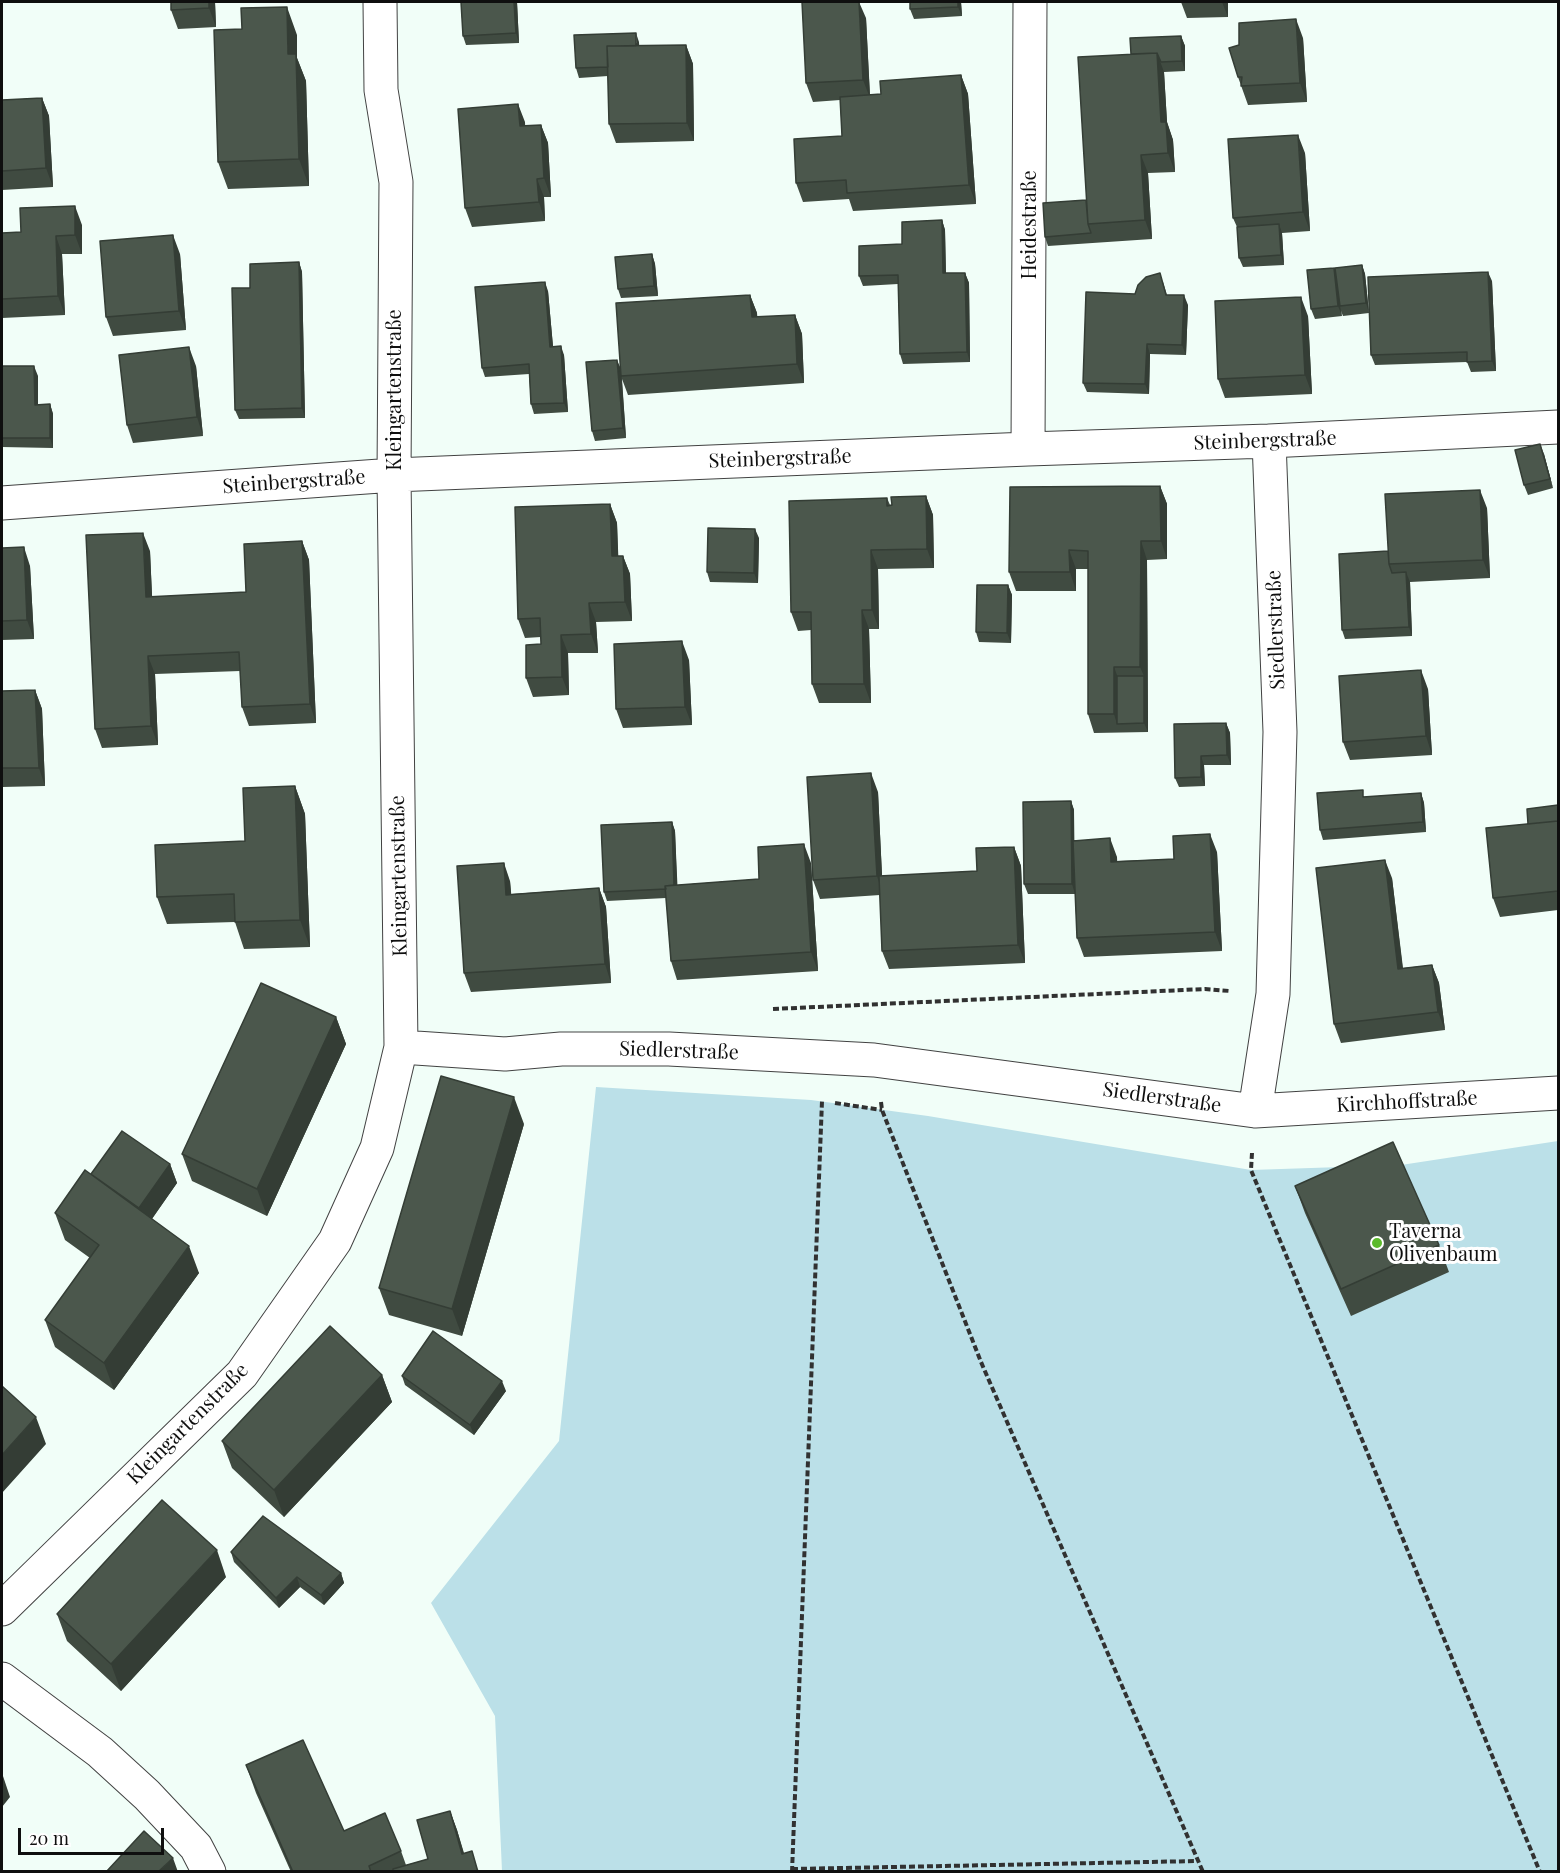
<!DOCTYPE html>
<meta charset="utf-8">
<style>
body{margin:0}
#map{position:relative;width:1560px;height:1873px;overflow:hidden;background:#f1fef8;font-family:"Playfair Display",serif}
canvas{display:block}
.frame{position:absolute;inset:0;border:3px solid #0f0f0f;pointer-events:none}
.scale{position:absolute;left:18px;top:1828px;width:146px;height:27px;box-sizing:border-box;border:3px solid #0f0f0f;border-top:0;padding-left:8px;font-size:18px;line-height:21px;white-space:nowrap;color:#0f0f0f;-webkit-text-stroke:4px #fff;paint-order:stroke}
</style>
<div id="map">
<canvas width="1560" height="1873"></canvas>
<div class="frame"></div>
<div class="scale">20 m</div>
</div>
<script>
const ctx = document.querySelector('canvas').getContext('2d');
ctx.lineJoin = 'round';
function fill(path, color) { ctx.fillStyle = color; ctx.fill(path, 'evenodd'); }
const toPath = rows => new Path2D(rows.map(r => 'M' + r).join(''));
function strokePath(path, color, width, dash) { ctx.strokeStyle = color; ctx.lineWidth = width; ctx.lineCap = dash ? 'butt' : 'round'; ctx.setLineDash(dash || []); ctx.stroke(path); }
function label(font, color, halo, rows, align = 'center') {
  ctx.font = font + ' "Playfair Display",serif'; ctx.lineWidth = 6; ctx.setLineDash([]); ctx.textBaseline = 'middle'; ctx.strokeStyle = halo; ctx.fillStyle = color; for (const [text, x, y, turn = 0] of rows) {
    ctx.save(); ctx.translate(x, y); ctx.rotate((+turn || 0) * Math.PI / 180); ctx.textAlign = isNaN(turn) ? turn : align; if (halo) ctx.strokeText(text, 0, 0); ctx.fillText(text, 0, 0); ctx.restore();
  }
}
fill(toPath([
 [596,1087,811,1100,928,1116,1251,1170,1401,1165,1558,1141,1558,1871,502,1871,495,1716,431,1603,559,1441]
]), '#bbe0e8');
const minor = toPath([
 [1028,449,1030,2],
 [2,503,394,475,1028,449,1269,441,1558,427],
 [401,1047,505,1054,561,1049,669,1049,874,1060,1255,1111,1558,1093],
 [1255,1111,1273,994,1280,732,1269,441],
 [2,1609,242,1374,335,1241,377,1148,401,1047,394,475,396,182,381,90,380,2],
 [2,1679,100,1752,147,1795,196,1847,209,1872]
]);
strokePath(minor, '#424242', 35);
strokePath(toPath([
 [773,1009,1205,989,1230,991],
 [881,1102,882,1110,981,1362,1203,1872],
 [835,1103,882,1110],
 [1252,1153,1251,1170,1540,1872],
 [792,1869,1198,1861],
 [792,1872,822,1101]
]), '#313131', 4, [6, 3]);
strokePath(minor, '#fff', 33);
fill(toPath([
 [171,2,215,2,216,27,178,29,171,10],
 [461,2,517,2,519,43,466,45,463,36],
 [910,2,961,2,962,16,914,19,910,9],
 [1181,2,1228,2,1228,17,1187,18],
 [866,18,870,95,881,94,961,75,968,94,976,204,853,211,849,199,803,202,796,183,842,136,840,100,813,102,806,83],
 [297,35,297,58,306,81,309,186,228,189,218,162],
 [1181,36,1185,46,1185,71,1164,72,1167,122,1173,140,1175,172,1148,173,1152,239,1048,246,1045,237,1086,200,1131,54],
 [1303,38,1307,102,1248,105,1238,77],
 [639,42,639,46,686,45,693,64,694,141,616,143,609,124,608,76,579,78,576,68],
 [42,98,49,116,53,187,2,190,2,100],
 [525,122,525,125,541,125,548,143,551,197,544,197,545,221,472,227,465,208],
 [1305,153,1310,231,1282,233,1284,265,1243,267,1239,258,1237,227,1233,218],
 [942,220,945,230,946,273,965,273,969,283,970,362,903,364,900,354,898,284,863,286,859,276,902,244],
 [82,225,82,254,62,254,65,315,2,318,2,233,21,232],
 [180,254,186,330,113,336,106,317],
 [652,254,655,264,658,296,621,298,618,289],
 [299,262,302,272,305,418,239,419,235,410,250,288],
 [1362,265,1365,274,1369,313,1343,316,1341,311,1342,316,1315,319,1311,309,1336,273],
 [1492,281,1496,371,1471,372,1467,362,1375,365,1371,355],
 [1163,282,1167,295,1188,305,1186,355,1150,354,1149,394,1087,392,1083,383,1135,294],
 [548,291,553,347,564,355,568,412,534,414,531,404,529,374,485,377,482,368],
 [750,295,757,313,757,317,795,315,802,334,804,383,628,395,622,379,626,438,595,441,592,431,620,367],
 [1308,316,1312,394,1225,398,1218,379],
 [2,366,38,376,38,405,50,404,53,414,53,448,2,447],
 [196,366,203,436,133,443,127,425],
 [1544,454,1553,488,1528,495,1524,485],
 [1160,486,1167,504,1167,559,1147,560,1148,732,1094,733,1088,714,1088,569,1076,569,1076,591,1016,591,1009,572],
 [926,496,933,515,934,568,878,569,879,629,869,629,871,703,819,703,812,684,811,630,798,631,791,612,887,498,890,505],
 [610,504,617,523,618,556,623,556,630,574,632,621,596,622,598,653,568,653,569,695,533,697,526,678,541,644,541,637,525,638,518,619],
 [1487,508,1490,578,1410,582,1412,636,1345,639,1342,630,1388,551],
 [759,538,758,583,710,582,707,572],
 [302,541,309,560,316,723,249,726,242,707,240,671,155,674,158,745,102,748,95,729,150,551,152,597,246,592],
 [2,548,30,566,34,639,2,640],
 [1008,585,1012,595,1011,643,979,642,976,632],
 [689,660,692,725,623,728,616,709],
 [1428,689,1432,755,1350,760,1343,742],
 [35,690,42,709,45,786,2,787,2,691],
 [1226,723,1230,733,1231,765,1204,765,1205,786,1179,787,1175,778],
 [295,786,305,814,310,947,244,949,235,922,167,924,157,897,245,841],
 [878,792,882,876,977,871,1014,847,1021,866,1025,963,889,969,882,951,880,895,820,899,813,880],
 [1421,793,1424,803,1426,832,1323,840,1320,830,1365,797],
 [1071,801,1074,810,1074,840,1117,857,1117,861,1174,859,1217,852,1222,951,1084,957,1077,938,1075,894,1028,894,1024,884],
 [1558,805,1558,910,1500,917,1493,898],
 [672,822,675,831,677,885,759,879,811,863,818,971,677,980,671,961,666,898,607,901,604,892],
 [1392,878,1403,968,1432,965,1439,983,1445,1030,1341,1043,1334,1024],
 [510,881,511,894,599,888,606,907,611,983,471,992,464,973],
 [336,1017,346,1044,267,1216,192,1181,182,1154],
 [524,1124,462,1336,389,1315,379,1288],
 [170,1164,177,1183,152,1219,199,1273,114,1390,55,1347,45,1320,90,1258,65,1240,55,1213,92,1175],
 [1295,1186,1439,1245,1449,1272,1351,1316,1305,1213],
 [382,1375,392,1402,284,1517,232,1468,222,1441],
 [402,1376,506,1391,474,1435,405,1385],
 [231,1552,341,1573,344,1583,324,1605,300,1587,279,1608,234,1562],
 [226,1577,121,1691,67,1641,57,1614],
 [246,1765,344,1831,401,1851,406,1865,428,1859,450,1811,457,1830,464,1853,480,1872,291,1872,256,1793]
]), '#404b41');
fill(toPath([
 [209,2,215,2,216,27,209,8],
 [514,2,517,2,519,43,516,33],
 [859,2,866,18,870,98,863,80],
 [958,2,961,2,962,16,958,7],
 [1222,2,1228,2,1228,17],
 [287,7,297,35,297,58,306,81,309,186,299,159,288,54],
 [1296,19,1303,38,1307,102,1300,83],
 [636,33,639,42,640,64,637,54],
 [1181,36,1185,46,1185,71,1182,61],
 [686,45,693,64,694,141,687,123],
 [1157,53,1164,72,1167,122,1173,140,1175,172,1168,153,1161,122],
 [961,75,968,94,976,204,969,185],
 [42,98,49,116,53,187,46,168],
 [518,104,525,122,526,145,520,126],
 [541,125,548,143,551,197,544,178],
 [1298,135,1305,153,1310,231,1303,212],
 [1141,155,1148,173,1152,239,1145,220],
 [537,179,544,197,545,221,539,202],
 [75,206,82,225,82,254,75,235],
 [942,220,945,230,946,282,943,273],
 [1279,224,1282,233,1284,265,1281,255],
 [173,235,180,254,186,330,179,311],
 [56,236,62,254,65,315,58,296],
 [652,254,655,264,658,296,654,286],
 [299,262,302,272,305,418,302,408],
 [1362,265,1365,274,1369,313,1366,303],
 [1334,268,1337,277,1340,306,1342,316,1338,306],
 [1488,272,1492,281,1496,371,1492,361],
 [965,273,969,283,970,362,967,352],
 [545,282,548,291,554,357,550,347],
 [750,295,757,313,759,336,752,317],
 [1184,295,1188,305,1186,355,1182,345],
 [1301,297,1308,316,1312,394,1305,375],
 [795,315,802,334,804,383,797,364],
 [1147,344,1150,354,1149,394,1145,384],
 [561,346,564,355,568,412,564,403],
 [189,347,196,366,203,436,197,417],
 [617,360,621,369,626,438,623,428],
 [34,366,38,376,38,415,35,405],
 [50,404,53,414,53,448,50,438],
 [1540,444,1544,454,1553,488,1550,479],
 [1160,486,1167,504,1167,559,1161,541],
 [1480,490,1487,508,1490,578,1483,560],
 [926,496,933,515,934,568,927,549],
 [610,504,617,523,619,574,612,556],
 [755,529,759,538,758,583,754,573],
 [143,533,150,551,153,616,146,597],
 [302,541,309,560,316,723,310,704],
 [1141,541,1147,560,1148,732,1144,723,1144,676,1140,667],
 [24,547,30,566,34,639,27,620],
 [871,550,878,569,879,629,872,610],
 [1069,550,1076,569,1076,591,1070,572],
 [623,556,630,574,632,621,625,602],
 [1406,572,1410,582,1412,636,1409,627],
 [1008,585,1012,595,1011,643,1007,633],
 [589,603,596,622,598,653,591,634],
 [862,610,869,629,871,703,864,684],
 [561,635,568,653,569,695,562,677],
 [682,641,689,660,692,725,685,707],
 [148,656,155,674,158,745,151,726],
 [1114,667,1121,686,1117,724,1114,714],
 [1421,670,1428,689,1432,755,1426,736],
 [35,690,42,709,45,786,39,768],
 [1226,723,1230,733,1231,765,1227,755],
 [1201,756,1204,765,1205,786,1201,777],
 [871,773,878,792,883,895,877,876],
 [295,786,305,814,310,947,300,920],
 [1421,793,1424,803,1426,832,1423,822],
 [1071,801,1074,810,1075,894,1072,884],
 [672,822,675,831,678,898,674,888],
 [1210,834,1217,852,1222,951,1215,932],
 [1110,838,1117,857,1118,880,1111,862],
 [804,844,811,863,818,971,811,952],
 [1014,847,1021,866,1025,963,1018,945],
 [1385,860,1392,878,1405,988,1398,969],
 [504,863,510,881,513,913,506,895],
 [599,888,606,907,611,983,605,964],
 [1432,965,1439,983,1445,1030,1438,1012],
 [336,1017,346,1044,267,1216,257,1189],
 [514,1097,524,1124,462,1336,452,1309],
 [170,1164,177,1183,146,1227,139,1208],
 [189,1246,199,1273,114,1390,104,1363],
 [382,1375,392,1402,284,1517,274,1490],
 [502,1381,506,1391,474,1435,470,1425],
 [36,1417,46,1444,2,1493,2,1455],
 [217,1550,226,1577,121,1691,111,1664],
 [341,1573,344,1583,324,1605,321,1595],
 [297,1577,300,1587,279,1608,276,1598],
 [2,1773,10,1797,2,1807],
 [450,1811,457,1830,469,1872,462,1854],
 [173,1858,178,1872,158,1872]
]), '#343d35');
const building = toPath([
 [171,2,209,2,209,8,171,10,171,2],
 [461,2,514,2,516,33,463,36,461,2],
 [802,2,859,2,863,80,806,83,802,2],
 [910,2,958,2,958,7,910,9,910,2],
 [287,7,288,54,296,54,299,159,218,162,214,30,242,29,241,8,287,7],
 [1296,19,1300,83,1241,86,1242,77,1238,77,1229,48,1239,45,1239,23,1296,19],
 [636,33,636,46,607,46,608,67,576,68,574,35,636,33],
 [1181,36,1182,61,1161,62,1157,53,1131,54,1130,38,1181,36],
 [686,45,687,123,609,124,607,46,686,45],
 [1157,53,1161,122,1166,122,1168,153,1141,155,1145,220,1088,224,1078,57,1157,53],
 [961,75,969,185,847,193,846,180,796,183,794,139,842,136,840,97,881,94,880,81,961,75],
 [42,98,46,168,2,171,2,100,42,98],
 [518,104,520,126,541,125,544,178,537,179,539,202,465,208,458,109,518,104],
 [1298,135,1303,212,1233,218,1228,139,1298,135],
 [1086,200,1088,224,1091,233,1045,237,1043,203,1086,200],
 [75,206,75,235,56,236,58,296,2,299,2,233,21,232,20,208,75,206],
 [942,220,943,273,965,273,967,352,900,354,898,275,859,276,859,246,902,244,902,222,942,220],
 [1279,224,1281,255,1239,258,1237,227,1279,224],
 [173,235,179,311,106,317,100,241,173,235],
 [652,254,654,286,618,289,615,257,652,254],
 [299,262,302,408,235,410,232,288,250,288,250,264,299,262],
 [1362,265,1366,303,1340,306,1335,268,1362,265],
 [1334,268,1338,306,1311,309,1307,270,1334,268],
 [1488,272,1492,361,1467,362,1467,352,1371,355,1368,277,1488,272],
 [1160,273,1166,295,1184,295,1182,345,1147,344,1145,384,1083,383,1086,292,1135,294,1138,285,1146,277,1160,273],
 [545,282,550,347,561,346,564,403,531,404,529,364,482,368,475,287,545,282],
 [750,295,752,317,795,315,797,364,621,376,616,303,750,295],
 [1301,297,1305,375,1218,379,1215,301,1301,297],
 [189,347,197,417,127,425,119,355,189,347],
 [617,360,623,428,592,431,586,362,617,360],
 [2,366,34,366,35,405,50,404,50,438,2,438,2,366],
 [1540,444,1550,479,1524,485,1515,450,1540,444],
 [1160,486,1161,541,1141,541,1140,667,1114,667,1114,714,1088,714,1088,551,1069,550,1070,572,1009,572,1010,487,1160,486],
 [1480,490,1483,560,1389,564,1385,494,1480,490],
 [926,496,927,549,871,550,872,610,862,610,864,684,812,684,811,612,791,612,789,501,887,498,887,506,892,505,891,497,926,496],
 [610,504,612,556,623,556,625,602,589,603,591,634,561,635,562,677,526,678,526,645,541,644,540,618,518,619,515,507,610,504],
 [708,528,755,529,754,573,707,572,708,528],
 [143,533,146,597,246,592,244,544,302,541,310,704,242,707,239,652,148,656,151,726,95,729,86,535,143,533],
 [24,547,27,620,2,621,2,548,24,547],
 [1388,551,1389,564,1392,573,1406,572,1409,627,1342,630,1339,554,1388,551],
 [977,585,1008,585,1007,633,976,632,977,585],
 [682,641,685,707,616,709,614,644,682,641],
 [1421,670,1426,736,1343,742,1339,676,1421,670],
 [1117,676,1144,676,1144,723,1117,724,1117,676],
 [35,690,39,768,2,768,2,691,35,690],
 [1226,723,1227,755,1201,756,1201,777,1175,778,1174,724,1226,723],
 [871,773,877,876,813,880,807,777,871,773],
 [295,786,300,920,235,922,234,894,157,897,155,845,245,841,243,788,295,786],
 [1363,790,1363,797,1421,793,1423,822,1320,830,1317,793,1363,790],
 [1071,801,1072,884,1024,884,1023,802,1071,801],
 [1558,805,1558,821,1528,824,1527,809,1558,805],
 [1558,821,1558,891,1493,898,1486,828,1558,821],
 [672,822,674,885,665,886,666,889,604,892,601,825,672,822],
 [1210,834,1215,932,1077,938,1073,841,1110,838,1111,862,1174,859,1173,836,1210,834],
 [804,844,811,952,671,961,665,886,759,879,758,847,804,844],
 [1014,847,1018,945,882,951,879,876,977,871,976,848,1014,847],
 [1385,860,1398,969,1432,965,1438,1012,1334,1024,1316,868,1385,860],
 [504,863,506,895,599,888,605,964,464,973,457,866,504,863],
 [261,983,336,1017,257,1189,182,1154,261,983],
 [441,1076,514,1097,452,1309,379,1288,441,1076],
 [122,1131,170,1164,139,1208,91,1174,122,1131],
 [1393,1142,1439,1245,1341,1289,1295,1186,1393,1142],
 [85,1170,189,1246,104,1363,45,1320,99,1245,55,1213,85,1170],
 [330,1326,382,1375,274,1490,222,1441,330,1326],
 [433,1331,502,1381,470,1425,402,1376,433,1331],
 [2,1386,36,1417,2,1455,2,1386],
 [162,1500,217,1550,111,1664,57,1614,162,1500],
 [263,1516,341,1573,321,1595,297,1577,276,1598,231,1552,263,1516],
 [303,1740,344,1831,385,1813,401,1851,369,1866,371,1872,293,1872,246,1765,303,1740],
 [450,1811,462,1854,472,1851,478,1872,393,1872,393,1869,428,1859,417,1820,450,1811],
 [144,1831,173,1858,158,1872,106,1872,144,1831]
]);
fill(building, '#4b574c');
strokePath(building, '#343d35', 1.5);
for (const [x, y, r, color] of [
 [1377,1243,6,"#5cba2c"]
]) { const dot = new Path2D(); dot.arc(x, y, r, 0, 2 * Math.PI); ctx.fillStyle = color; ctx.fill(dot); strokePath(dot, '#fff', 2); }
label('20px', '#0f0f0f', '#fff', [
 ["Heidestraße",1030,225,-90],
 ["Kleingartenstraße",395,390,-90],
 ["Steinbergstraße",1265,441,-2],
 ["Steinbergstraße",780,459,-2],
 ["Steinbergstraße",294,482,-4],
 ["Siedlerstraße",1276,630,-92],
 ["Kleingartenstraße",399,876,-91],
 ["Siedlerstraße",679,1051,2],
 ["Siedlerstraße",1162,1098,8],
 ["Kirchhoffstraße",1407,1102,-3],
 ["Kleingartenstraße",188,1424,-45]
]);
label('20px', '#0f0f0f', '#fff', [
 ["Taverna",1389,1232],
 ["Olivenbaum",1389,1255]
], 'left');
</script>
